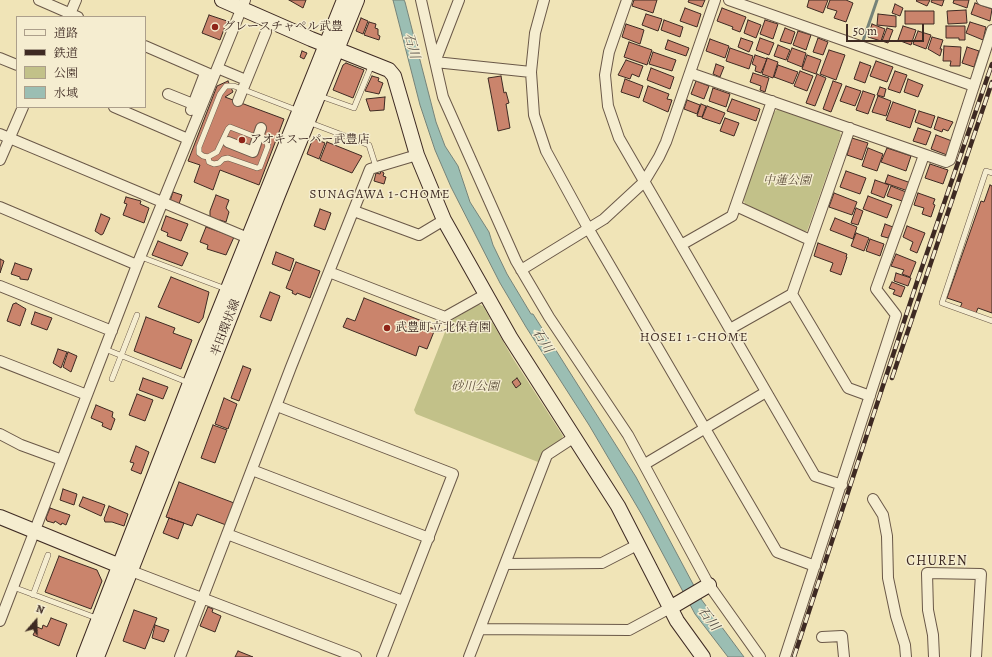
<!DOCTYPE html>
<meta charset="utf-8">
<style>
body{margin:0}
#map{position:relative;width:992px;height:657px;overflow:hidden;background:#f0e4b7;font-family:Alegreya,"Noto Serif JP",serif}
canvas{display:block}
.legend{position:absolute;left:16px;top:16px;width:130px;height:92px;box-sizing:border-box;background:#f5edd0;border:1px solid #ac9f8b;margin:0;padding:5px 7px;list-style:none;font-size:12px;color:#3e2a23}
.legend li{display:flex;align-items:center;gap:8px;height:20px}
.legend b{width:20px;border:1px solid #ac9f8b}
.north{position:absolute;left:16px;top:601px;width:40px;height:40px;-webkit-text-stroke:3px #f5edd0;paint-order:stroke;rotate:20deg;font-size:11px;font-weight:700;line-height:16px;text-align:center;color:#3e2a23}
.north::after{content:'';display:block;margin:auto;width:14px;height:18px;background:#3e2a23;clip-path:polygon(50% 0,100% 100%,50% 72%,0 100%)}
.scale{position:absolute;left:846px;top:24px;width:78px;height:18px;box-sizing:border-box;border:2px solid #3e2a23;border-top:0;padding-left:5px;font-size:12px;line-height:14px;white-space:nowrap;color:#3e2a23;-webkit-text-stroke:3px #f5edd0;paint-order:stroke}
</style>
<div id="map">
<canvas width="992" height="657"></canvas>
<ul class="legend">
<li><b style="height:5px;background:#f5edd0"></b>道路</li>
<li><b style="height:5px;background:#3e2a23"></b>鉄道</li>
<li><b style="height:11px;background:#c2c189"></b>公園</li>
<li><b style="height:11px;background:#9bbeb3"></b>水域</li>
</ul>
<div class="north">N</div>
<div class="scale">50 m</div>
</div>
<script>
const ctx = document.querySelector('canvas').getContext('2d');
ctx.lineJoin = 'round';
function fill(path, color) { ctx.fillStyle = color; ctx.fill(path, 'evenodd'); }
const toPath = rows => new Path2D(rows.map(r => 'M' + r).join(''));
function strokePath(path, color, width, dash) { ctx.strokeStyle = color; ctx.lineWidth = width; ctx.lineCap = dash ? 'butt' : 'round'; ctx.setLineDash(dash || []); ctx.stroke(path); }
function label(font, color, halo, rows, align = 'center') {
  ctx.font = font + ' Alegreya,"Noto Serif JP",serif'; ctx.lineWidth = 3; ctx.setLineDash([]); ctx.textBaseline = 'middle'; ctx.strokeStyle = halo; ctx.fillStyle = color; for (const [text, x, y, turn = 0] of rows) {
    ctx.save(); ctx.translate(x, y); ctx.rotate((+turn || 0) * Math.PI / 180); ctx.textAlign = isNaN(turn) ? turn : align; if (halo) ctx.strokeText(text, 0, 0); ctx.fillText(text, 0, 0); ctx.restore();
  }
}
fill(toPath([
 [778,109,839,130,841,135,807,231,804,232,746,206,743,199,774,112],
 [478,304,483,306,512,357,563,436,561,440,538,462,416,414,414,410,449,322]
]), '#c2c189');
const water = toPath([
 [393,0,404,0,405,2,436,122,445,146,458,166,470,202,489,232,493,245,507,274,531,314,533,314,636,477,701,599,744,657,728,657,695,614,642,515,589,425,526,327,500,283,451,187,435,150,420,105,393,0]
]);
fill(water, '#9bbeb3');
strokePath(water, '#768379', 1);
strokePath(toPath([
 [863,41,877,0]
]), '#768379', 3);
const building = toPath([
 [289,0,306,0,303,8,289,0],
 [634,0,657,0,653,13,632,6,634,0],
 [689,0,705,0,702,7,688,2,689,0],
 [809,0,828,0,823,13,807,7,809,0],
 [830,0,846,0,853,3,846,22,834,18,837,11,827,8,830,0],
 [917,0,930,0,927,6,916,1,917,0],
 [932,0,944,0,942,6,931,2,932,0],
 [954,0,969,0,967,8,953,3,954,0],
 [975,3,992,9,990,21,971,14,975,3],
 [895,4,903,8,900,16,892,13,895,4],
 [685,8,701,14,697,27,680,21,685,8],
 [722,8,746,17,740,32,732,29,733,27,717,21,722,8],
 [966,10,967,23,948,24,947,11,966,10],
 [905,11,934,11,934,24,905,24,905,11],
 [646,14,662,19,658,31,642,25,646,14],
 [878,14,896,16,896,27,877,25,878,14],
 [209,15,227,21,220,40,202,33,209,15],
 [361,18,368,21,363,34,356,31,361,18],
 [664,20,683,27,680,37,661,30,664,20],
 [748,20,761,25,756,38,744,33,748,20],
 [765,20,778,24,773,39,760,34,765,20],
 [369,22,376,24,375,28,378,29,378,35,380,36,379,40,364,35,369,22],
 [970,22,986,27,983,40,966,33,970,22],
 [626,24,644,30,640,44,622,37,626,24],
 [872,24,885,29,881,41,868,37,872,24],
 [903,26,916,30,911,45,898,40,903,26],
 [946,26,965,26,965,40,959,40,959,38,946,38,946,26],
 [785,28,795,32,791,44,780,41,785,28],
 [887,28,893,30,888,43,882,41,887,28],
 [798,31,811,35,806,50,793,45,798,31],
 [918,31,931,35,926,49,913,44,918,31],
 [932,37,943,40,940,49,942,49,940,56,928,49,932,37],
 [741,38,753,42,749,52,738,47,741,38],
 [760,38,774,43,769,55,756,50,760,38],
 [818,38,828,42,823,55,813,52,818,38],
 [710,39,729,46,725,58,706,51,710,39],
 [668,40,689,48,686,56,665,49,668,40],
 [629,42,652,50,647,65,624,57,629,42],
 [778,45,790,50,786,60,774,56,778,45],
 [944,46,961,47,960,66,950,66,951,61,943,61,944,46],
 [967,47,979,51,974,67,962,63,967,47],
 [730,48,753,56,749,69,726,61,730,48],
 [792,48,806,53,802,67,787,61,792,48],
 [829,50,845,55,836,80,820,74,829,50],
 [302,51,307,53,304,59,300,57,302,51],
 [653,52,676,60,672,71,649,64,653,52],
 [755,55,767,59,761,73,755,71,756,66,752,64,755,55],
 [807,55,821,60,816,74,802,69,807,55],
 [767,58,778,62,773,78,762,74,767,58],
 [626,60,643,66,639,77,632,74,630,79,618,75,626,60],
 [876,61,893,67,887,82,870,76,876,61],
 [860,62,871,66,865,83,854,79,860,62],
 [346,63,364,70,353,98,333,90,343,65,346,63],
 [716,64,724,67,720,77,713,74,716,64],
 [778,65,798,72,793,84,774,77,778,65],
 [651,68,674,77,670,89,647,80,651,68],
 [800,71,813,76,807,91,794,86,800,71],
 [895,71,907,75,900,93,888,89,895,71],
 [753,73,769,78,765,92,760,90,761,86,750,82,753,73],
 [817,74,826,78,815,106,806,103,817,74],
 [372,76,379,78,378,81,383,83,379,94,365,91,372,76],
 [501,76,504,93,506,92,509,103,506,104,510,128,498,131,488,78,501,76],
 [625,79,643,86,639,98,621,92,625,79],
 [908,79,923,85,918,97,904,92,908,79],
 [228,81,233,92,225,97,284,119,259,185,220,170,213,190,194,182,200,165,188,161,217,86,228,81],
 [696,81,709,86,704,99,691,94,696,81],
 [833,81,842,84,831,112,823,109,833,81],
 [648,86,669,94,667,99,672,100,668,112,643,101,648,86],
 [846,86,861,91,855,106,840,101,846,86],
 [880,87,886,89,884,97,877,95,880,87],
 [713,88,730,94,726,107,709,101,713,88],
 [863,91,875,95,868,114,856,110,863,91],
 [878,96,891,101,886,116,872,112,878,96],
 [385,97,384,110,370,111,366,99,385,97],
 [732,99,760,109,756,121,727,111,732,99],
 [687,100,700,105,697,114,684,109,687,100],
 [893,102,916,110,910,128,886,120,893,102],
 [701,104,706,106,702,117,697,116,701,104],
 [707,106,725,113,720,124,702,118,707,106],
 [919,111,935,116,931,128,915,122,919,111],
 [938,117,953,122,948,131,943,129,942,132,934,129,938,117],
 [725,118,739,123,734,136,720,131,725,118],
 [918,128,931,132,926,145,913,141,918,128],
 [936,135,952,141,947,155,931,149,936,135],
 [313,138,325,143,319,159,307,154,313,138],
 [852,138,868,143,862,160,847,155,852,138],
 [327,142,362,156,352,173,320,160,327,142],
 [868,148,883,154,877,171,862,166,868,148],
 [887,148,911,156,906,171,881,162,887,148],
 [930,164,948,170,943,184,925,178,930,164],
 [381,171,384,173,383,176,386,177,384,184,374,181,376,173,380,174,381,171],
 [846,171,866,178,860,194,840,187,846,171],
 [888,175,911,183,908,191,885,183,888,175],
 [875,180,889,185,884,198,871,193,875,180],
 [990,185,992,186,992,313,978,308,976,313,960,308,962,303,947,298,981,201,984,202,990,185],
 [891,186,906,192,902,201,887,196,891,186],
 [173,192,182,195,179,204,170,201,173,192],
 [834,193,857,202,852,215,829,207,834,193],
 [918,193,935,199,933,204,935,205,931,217,922,214,924,208,914,205,918,193],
 [216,195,229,200,226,208,229,212,226,222,220,220,216,222,210,220,210,211,216,195],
 [868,196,892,205,887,218,863,209,868,196],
 [126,197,141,201,140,204,149,208,144,223,123,215,127,204,124,203,126,197],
 [856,208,863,211,858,225,851,223,856,208],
 [320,209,331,213,325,230,314,226,320,209],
 [101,214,110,218,103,234,101,235,95,231,101,214],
 [166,216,188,224,181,241,167,236,168,233,161,230,166,216],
 [835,218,857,227,853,239,830,230,835,218],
 [885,224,893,227,888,238,881,236,885,224],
 [907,226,925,233,917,253,910,250,913,242,903,237,907,226],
 [206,227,234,237,226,255,207,249,208,245,200,242,206,227],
 [856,233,869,238,864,251,851,246,856,233],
 [870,239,884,244,880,256,866,251,870,239],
 [158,241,188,253,182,266,152,255,158,241],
 [818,243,847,254,846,257,847,257,841,275,830,271,833,263,814,256,818,243],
 [276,252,294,259,290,271,272,264,276,252],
 [896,254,916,262,910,277,902,274,904,270,891,266,896,254],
 [0,259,4,261,0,273,0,259],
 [296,262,320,271,310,298,297,293,296,295,292,293,293,291,286,288,296,262],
 [15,263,32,269,28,280,20,279,20,277,11,274,15,263],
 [896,273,911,278,908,286,894,281,896,273],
 [171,277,209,292,203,318,199,323,158,307,171,277],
 [892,282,905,287,901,297,893,294,895,290,889,288,892,282],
 [270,292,280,296,271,321,260,317,270,292],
 [364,298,427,323,426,326,435,329,427,349,419,346,416,356,343,327,347,318,355,321,364,298],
 [16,303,26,309,20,326,7,321,13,304,16,303],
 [35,312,52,318,47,330,31,324,35,312],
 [146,317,175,328,173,333,192,340,181,369,134,351,146,317],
 [58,349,67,352,61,368,53,363,58,349],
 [68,352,77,356,71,372,63,367,68,352],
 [243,366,251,369,239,401,231,398,243,366],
 [143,378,168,387,163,399,139,390,143,378],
 [517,378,521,384,516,388,512,382,517,378],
 [137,394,153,400,145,421,129,415,137,394],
 [224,398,237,404,228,429,215,424,224,398],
 [96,405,113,412,112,417,115,419,111,430,102,426,103,423,91,418,96,405],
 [213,425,227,430,215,463,201,458,213,425],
 [136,446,149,452,141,474,131,470,134,463,130,462,136,446],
 [179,482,234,503,226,525,197,514,192,526,166,517,179,482],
 [63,489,77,494,74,505,60,500,63,489],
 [83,497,105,505,101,516,79,506,83,497],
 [109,506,128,514,124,526,112,522,105,522,104,519,109,506],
 [50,508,70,515,66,525,62,523,61,525,55,521,54,523,47,521,46,518,50,508],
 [169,518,184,523,178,539,163,533,169,518],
 [59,556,97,570,102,581,91,609,45,592,59,556],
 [208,607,213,609,212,612,221,616,215,632,200,626,208,607],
 [134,610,157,618,145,649,123,641,134,610],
 [51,618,67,624,59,646,33,635,37,627,42,629,43,625,47,627,51,618],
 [155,625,169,630,164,642,152,638,155,625],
 [238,651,253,657,235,657,238,651]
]);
fill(building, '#ca846c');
strokePath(building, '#3e2a23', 1);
const lane = toPath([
 [320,96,354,108,372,64],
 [308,122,369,145,376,167],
 [208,157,209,162,214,164,219,163,223,159,228,158,257,168,260,167,268,146,266,141,230,127,228,129,217,152,208,157,203,156,199,153,199,147,220,94,226,86,234,86,299,111],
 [992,173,986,171,942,303,992,321],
 [141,257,226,289],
 [105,349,189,383],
 [112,379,137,315],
 [13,587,99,619],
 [33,595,48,555]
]);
const street = toPath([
 [39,0,78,17],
 [421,0,443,97,516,261,549,317,628,435,709,585,760,657],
 [459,0,435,62,531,72],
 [544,0,535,33,531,72,534,115,546,151,588,228,777,552,815,566],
 [627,0,609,52,605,75,608,106,619,138,815,476,842,485],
 [729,0,974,86],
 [982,0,992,3],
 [70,14,76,0],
 [145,46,214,76],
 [0,58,17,65],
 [222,70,246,80],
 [690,73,946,162,950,160,992,30],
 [168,94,193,104],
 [238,101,266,32],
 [114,107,188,139],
 [191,110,204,76],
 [0,134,248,238],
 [228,142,253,152,261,128],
 [0,160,23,107],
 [736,206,810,240],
 [0,207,137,265],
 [354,211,419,235,444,220],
 [681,245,732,216,772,101],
 [521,270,604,219,644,182,659,157,666,142,715,0],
 [329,272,445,317,486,294],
 [0,286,112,331],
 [792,294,848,388,870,396],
 [730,329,792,294,850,128],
 [0,361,87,395],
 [277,406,453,474,382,657],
 [0,434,21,445,62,460],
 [645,464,766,392],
 [252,470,429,538],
 [873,499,883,515,887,536,888,578,896,616,905,645,906,657],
 [227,534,403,601],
 [505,564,602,563,639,544],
 [126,569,356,657],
 [0,621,137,265,245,0],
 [480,629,629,630,670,608],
 [822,637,842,636,844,657],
 [180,657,291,367,370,169,417,155],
 [469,657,547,455,573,438],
 [785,657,896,315,876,289,924,155],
 [934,657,933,635,928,610,927,573,981,574,976,657]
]);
const secondary = toPath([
 [222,0,311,39,389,70,394,76,417,155,444,220,510,337,618,506,677,621,703,657],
 [0,517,120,566],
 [670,608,709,585],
 [84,657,190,383,344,0],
 [97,657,278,195,357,0]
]);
strokePath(lane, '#6a5848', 6);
strokePath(street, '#6a5848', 12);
strokePath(secondary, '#3e2a23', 16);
strokePath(lane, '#f5edd0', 5);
strokePath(street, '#f5edd0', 10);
strokePath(secondary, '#f5edd0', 14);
const rail = toPath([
 [892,378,992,82],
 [794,657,918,279,992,64]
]);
strokePath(rail, '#3e2a23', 4.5);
strokePath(rail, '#f5edd0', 3, [9]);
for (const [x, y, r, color] of [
 [215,27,4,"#8f2418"],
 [242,140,4,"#8f2418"],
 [387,328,4,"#8f2418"]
]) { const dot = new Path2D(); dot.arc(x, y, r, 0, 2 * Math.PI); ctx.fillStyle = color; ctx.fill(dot); strokePath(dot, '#f5edd0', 1.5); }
label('12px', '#3e2a23', '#f5edd0', [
 ["グレースチャペル武豊",223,27],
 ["アオキスーパー武豊店",250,140],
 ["武豊町立北保育園",395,328]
], 'left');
label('italic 12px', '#5f503c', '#f5edd0', [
 ["中蓮公園",787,181],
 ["砂川公園",475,387]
]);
label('12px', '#3e2a23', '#f5edd0', [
 ["半田環状線",226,328,-69]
]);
label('italic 13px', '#554f47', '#f5edd0', [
 ["石川",411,46,75],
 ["石川",542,341,58],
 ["石川",708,619,53]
]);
ctx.letterSpacing = '1px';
label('13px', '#3e2a23', '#f5edd0', [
 ["SUNAGAWA 1-CHOME",380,195],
 ["HOSEI 1-CHOME",694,338]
]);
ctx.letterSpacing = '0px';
ctx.letterSpacing = '1px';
label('14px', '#3e2a23', '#f5edd0', [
 ["CHUREN",937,562]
]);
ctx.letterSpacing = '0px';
</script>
